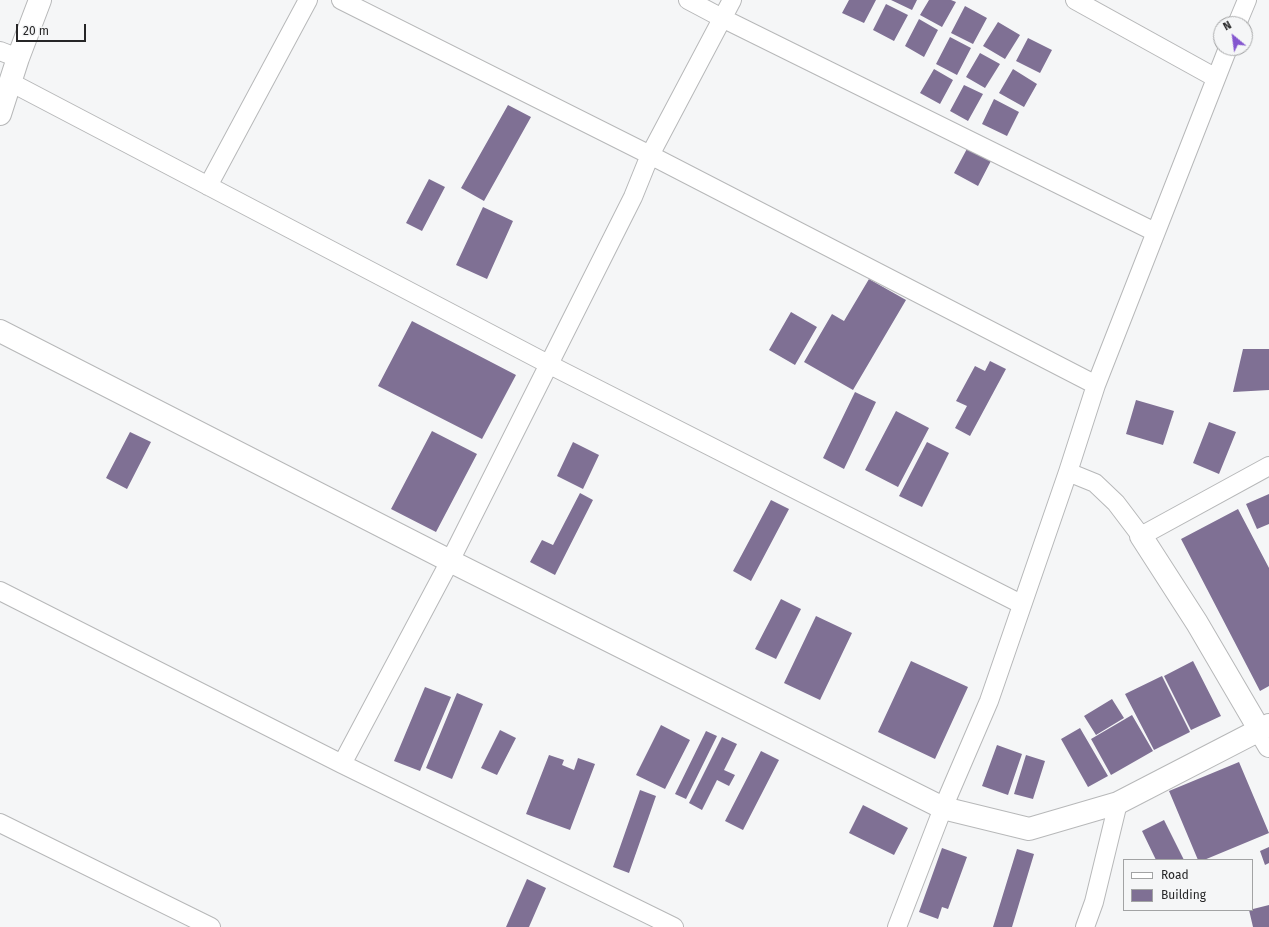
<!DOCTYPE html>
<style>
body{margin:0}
#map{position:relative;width:1269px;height:927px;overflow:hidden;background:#f5f6f7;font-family:"Fira Sans",sans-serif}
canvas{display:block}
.legend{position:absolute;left:1123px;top:859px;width:130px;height:52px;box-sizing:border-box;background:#f5f6f7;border:1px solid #a2a3a4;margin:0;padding:5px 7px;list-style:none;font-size:12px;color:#262627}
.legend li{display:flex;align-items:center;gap:8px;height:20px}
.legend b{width:20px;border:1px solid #a2a3a4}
.north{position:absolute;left:1213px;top:16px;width:40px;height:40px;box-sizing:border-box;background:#f5f6f7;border:1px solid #a2a3a4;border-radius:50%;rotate:331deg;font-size:11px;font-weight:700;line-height:16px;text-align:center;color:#262627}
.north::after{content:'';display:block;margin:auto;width:14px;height:18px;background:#8456cf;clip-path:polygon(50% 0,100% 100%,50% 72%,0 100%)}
.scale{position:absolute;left:16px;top:24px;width:70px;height:18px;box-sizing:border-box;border:2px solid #262627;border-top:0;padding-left:5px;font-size:12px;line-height:14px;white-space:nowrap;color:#262627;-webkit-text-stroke:3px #f5f6f7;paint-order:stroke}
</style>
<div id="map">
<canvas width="1269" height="927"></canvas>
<ul class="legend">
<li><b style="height:5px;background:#fff"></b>Road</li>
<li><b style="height:11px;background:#7f7094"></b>Building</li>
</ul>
<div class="north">N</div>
<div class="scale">20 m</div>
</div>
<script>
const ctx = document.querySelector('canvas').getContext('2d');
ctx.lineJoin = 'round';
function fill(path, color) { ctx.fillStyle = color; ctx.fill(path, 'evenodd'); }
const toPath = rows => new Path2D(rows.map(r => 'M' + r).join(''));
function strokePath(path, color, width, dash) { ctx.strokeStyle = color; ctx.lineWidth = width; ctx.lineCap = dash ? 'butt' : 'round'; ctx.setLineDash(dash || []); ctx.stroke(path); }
fill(toPath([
 [849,0,876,0,864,23,842,13],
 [891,0,917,0,912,10],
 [929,0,951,0,956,2,942,27,920,15],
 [886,4,908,15,894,41,873,30],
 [965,6,987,18,973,44,951,33],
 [919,19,938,30,924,57,905,46],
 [998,22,1020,35,1005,59,983,46],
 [950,37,971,48,957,75,936,64],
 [1028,38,1052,50,1040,73,1016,61],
 [980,53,1000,64,985,88,966,77],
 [934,69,953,80,940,104,920,93],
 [1013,69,1037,84,1024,107,999,93],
 [964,85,983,94,968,121,950,111],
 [994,99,1019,112,1007,136,982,124],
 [508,105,531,117,484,201,461,188],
 [969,145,993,157,978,186,954,173],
 [429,179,445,187,422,231,406,223],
 [483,207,513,221,487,279,456,265],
 [869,279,906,300,853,390,804,362,832,314,844,321],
 [791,312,817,327,795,365,769,350],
 [412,321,516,375,482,439,378,386],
 [1243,349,1269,349,1269,390,1233,392],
 [990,361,1006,369,970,436,955,428,967,406,956,401,975,366,985,371],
 [855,392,876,402,844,469,823,458],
 [1136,400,1174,411,1163,445,1126,434],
 [896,411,929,428,898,487,865,470],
 [1209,422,1236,432,1219,474,1193,463],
 [432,431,477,454,436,532,391,509],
 [130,432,151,442,127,489,106,478],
 [573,442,599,455,583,489,557,476],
 [927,442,949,453,922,507,899,496],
 [580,493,593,500,555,575,530,562,542,540,553,545],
 [1269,494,1269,524,1257,529,1246,504],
 [771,500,789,509,751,581,733,571],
 [1238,509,1269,568,1269,686,1260,691,1181,539],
 [781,599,801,609,776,659,755,649],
 [816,616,852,633,820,700,784,683],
 [911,661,968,687,935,759,878,732],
 [1193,661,1221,716,1191,730,1164,676],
 [1162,676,1190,732,1154,750,1125,694],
 [425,687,451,697,420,771,394,761],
 [457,693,483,704,452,779,426,768],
 [1112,699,1124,718,1096,735,1084,716],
 [1132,715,1153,751,1111,775,1091,739],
 [661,725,690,740,665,789,636,775],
 [1080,728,1108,776,1088,787,1061,739],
 [500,730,516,738,497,775,481,768],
 [706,731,717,736,686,799,675,794],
 [722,737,737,744,724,770,735,775,729,786,717,780,702,810,689,803],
 [997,745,1022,754,1008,795,982,786],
 [761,751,779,760,743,830,725,821],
 [549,755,564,760,562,765,574,770,578,758,595,764,570,830,526,814],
 [1026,755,1045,761,1033,799,1014,794],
 [1239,762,1269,833,1204,860,1198,860,1169,791],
 [640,790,656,796,629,873,613,867],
 [863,805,908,828,894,855,849,833],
 [1164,820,1184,860,1156,860,1142,831],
 [1269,847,1269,863,1265,865,1260,851],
 [942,848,967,857,948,909,942,907,938,919,919,912],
 [1017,849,1034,854,1012,927,993,927],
 [527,879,546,888,529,927,506,927],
 [1269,905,1269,927,1253,927,1249,910]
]), '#7f7094');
const minor = toPath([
 [341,0,650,155,1096,385],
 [688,0,722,18,1155,232],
 [1075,0,1216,78],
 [1237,24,1247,0],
 [0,51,18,58],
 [10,82,550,365,1021,604],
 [208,186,308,0],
 [1068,472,1095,483,1116,503,1141,536,1269,466],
 [0,591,342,764,674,927],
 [342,764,450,561,633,197,650,155,732,0],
 [0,823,211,927],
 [897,927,943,808,989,701,1068,472,1096,385,1228,48],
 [1085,927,1094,902,1118,803]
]);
const tertiary = toPath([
 [0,114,18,58,40,0],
 [0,331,450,561,943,808,1029,829,1118,803,1269,725],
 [1141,536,1197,623,1269,746]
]);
strokePath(minor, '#b7b8b9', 20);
strokePath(tertiary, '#b7b8b9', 24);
strokePath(minor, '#fff', 18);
strokePath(tertiary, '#fff', 22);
</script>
